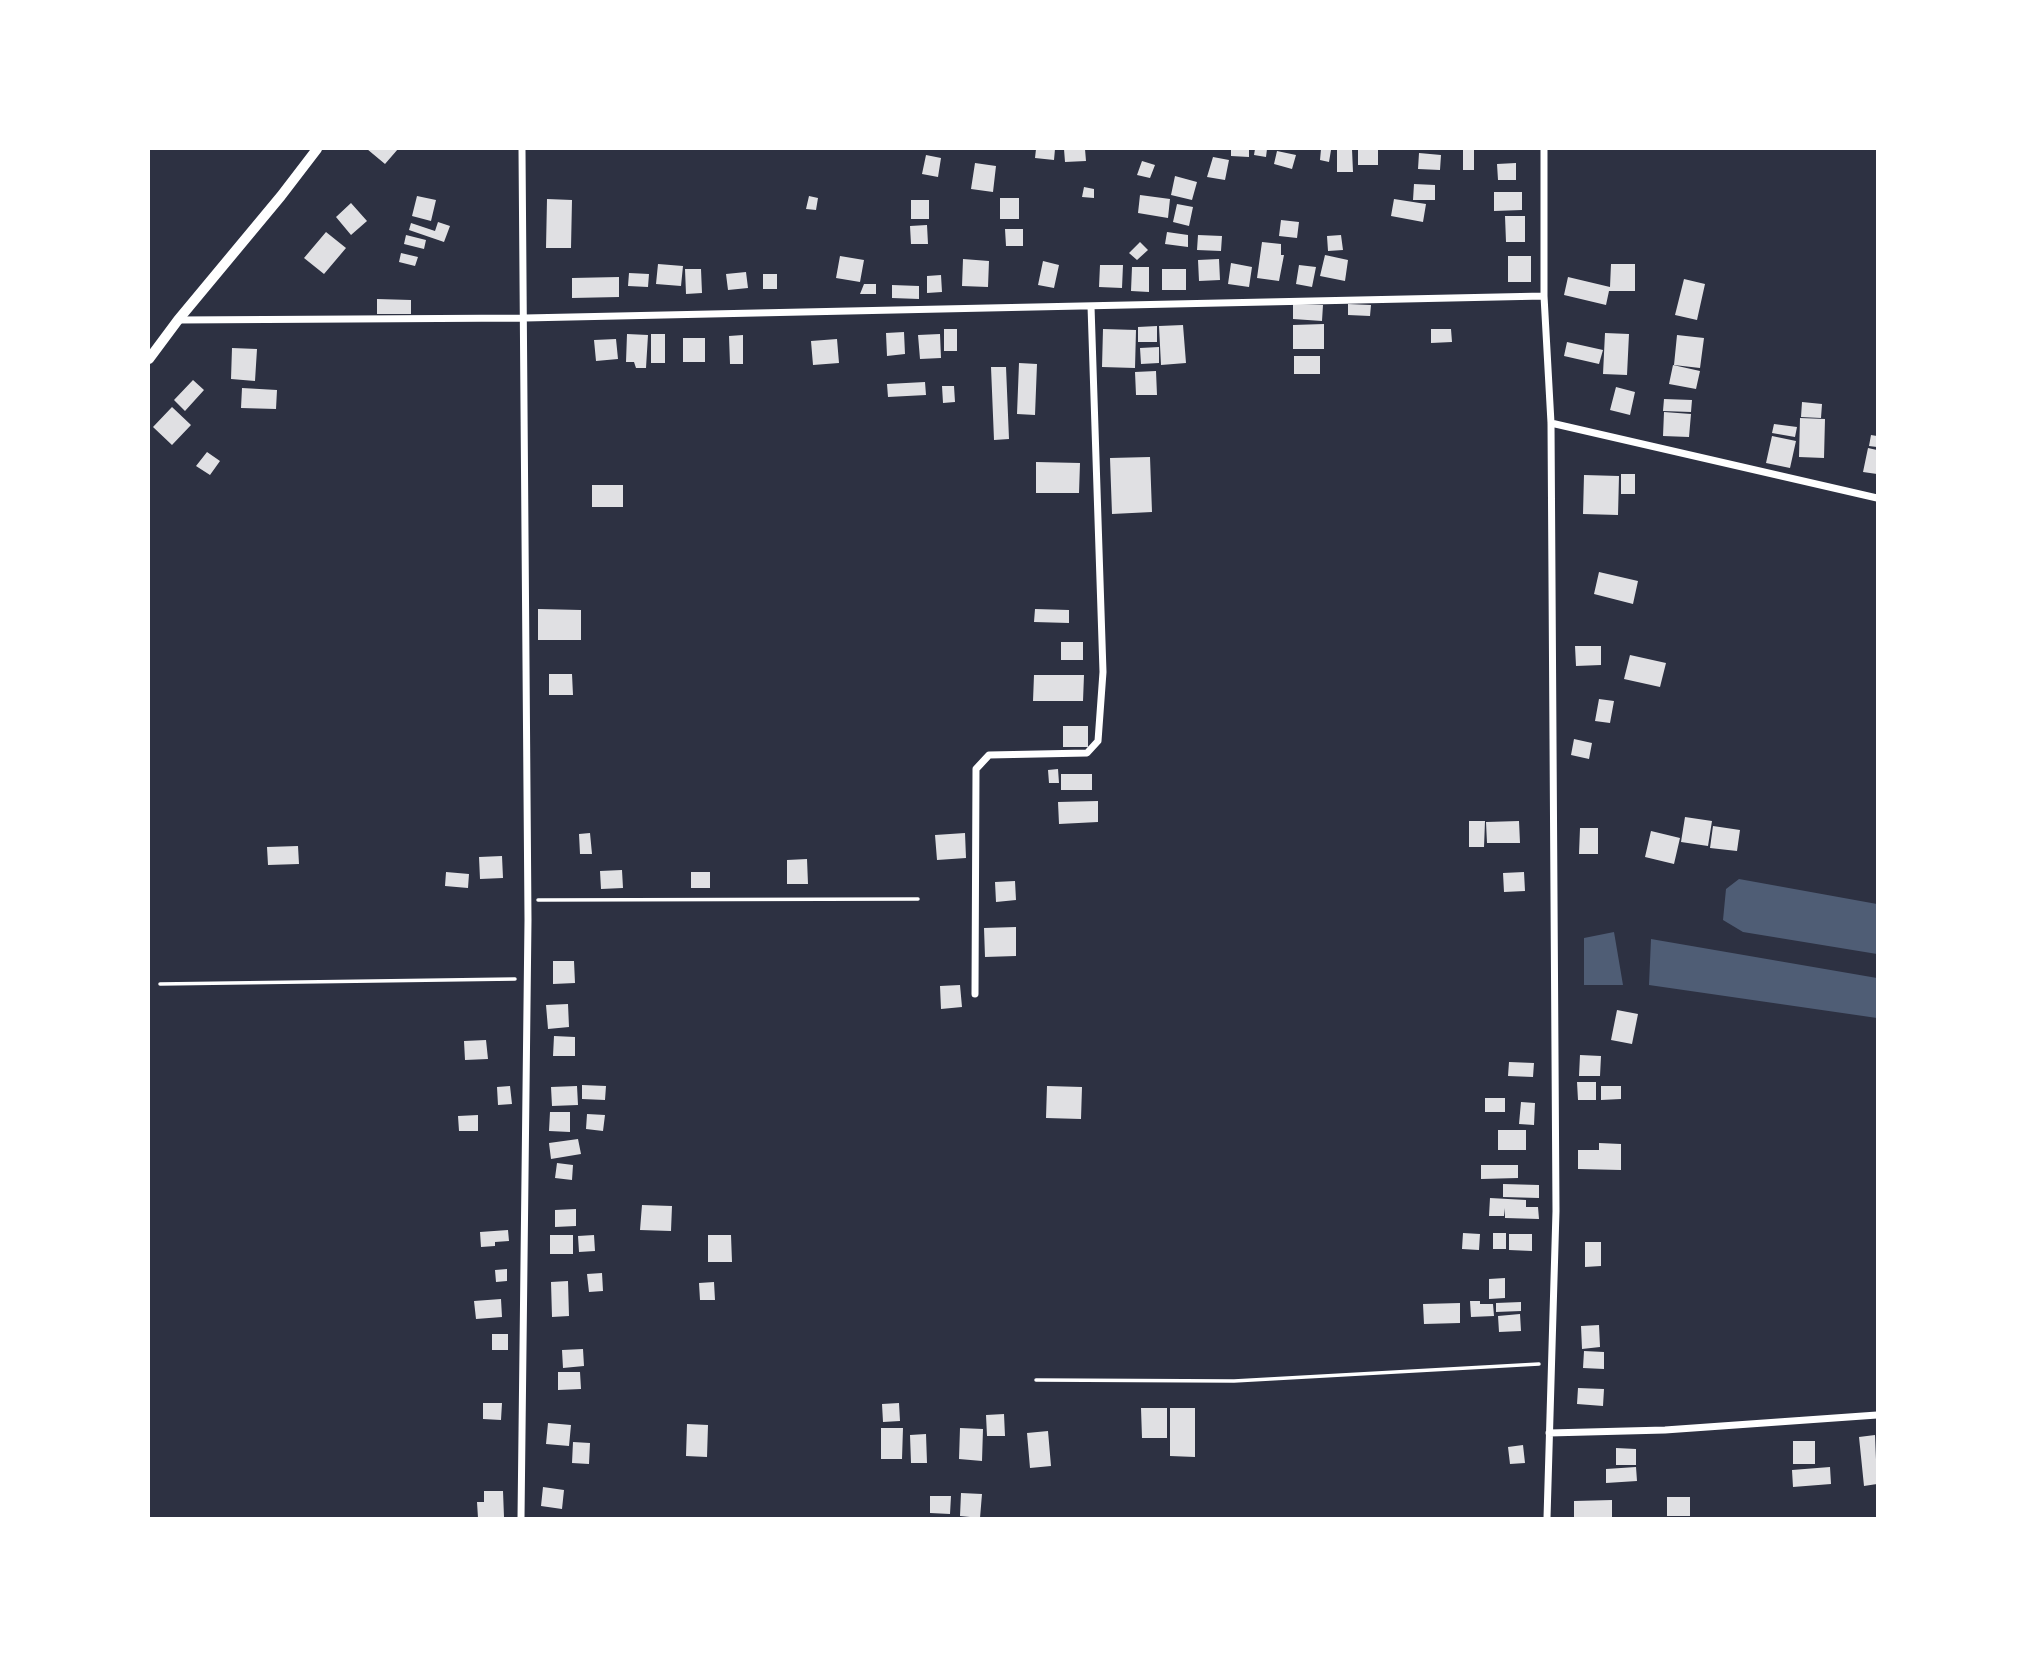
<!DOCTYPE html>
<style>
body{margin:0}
#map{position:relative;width:2026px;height:1667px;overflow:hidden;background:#2d3142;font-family:Quicksand,sans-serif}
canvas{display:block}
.frame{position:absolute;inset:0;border:150px solid #fff;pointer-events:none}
</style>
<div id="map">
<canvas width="2026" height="1667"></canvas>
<div class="frame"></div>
</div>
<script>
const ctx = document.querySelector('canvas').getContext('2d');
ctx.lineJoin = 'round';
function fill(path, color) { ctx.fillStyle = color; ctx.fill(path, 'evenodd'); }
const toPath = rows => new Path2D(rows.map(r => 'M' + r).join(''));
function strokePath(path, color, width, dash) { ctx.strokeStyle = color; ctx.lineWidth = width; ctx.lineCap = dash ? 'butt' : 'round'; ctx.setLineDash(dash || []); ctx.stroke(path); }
fill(toPath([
 [1739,879,1877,904,1877,954,1743,932,1723,920,1726,889],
 [1614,932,1623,985,1584,985,1584,938],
 [1651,939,1877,978,1877,1018,1649,985]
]), '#4f5d75');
fill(toPath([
 [367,149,398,149,385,164],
 [1036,149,1055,149,1054,160,1035,158],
 [1064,149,1085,149,1086,161,1065,162],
 [1231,149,1249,149,1249,157,1231,156],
 [1255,149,1267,149,1266,157,1254,155],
 [1321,149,1331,150,1329,162,1320,160],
 [1352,149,1353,172,1337,172,1337,150],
 [1358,149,1378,149,1378,165,1358,165],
 [1463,150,1474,150,1474,170,1463,170],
 [1277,151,1296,155,1292,169,1274,164],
 [1419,153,1441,155,1440,170,1418,169],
 [926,155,941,158,938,177,922,174],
 [1213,157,1229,160,1225,180,1207,177],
 [1142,161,1155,165,1150,178,1137,175],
 [975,163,996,166,993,192,971,189],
 [1516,163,1516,180,1498,180,1497,164],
 [1175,176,1197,182,1192,200,1171,195],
 [1414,184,1435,185,1435,200,1413,200],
 [1084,187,1094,189,1094,198,1082,197],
 [1494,192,1522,192,1522,210,1494,211],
 [1140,195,1170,199,1168,218,1138,213],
 [417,196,436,200,431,221,412,216],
 [809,196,818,198,816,210,806,209],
 [1000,198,1019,198,1019,219,1000,219],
 [547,199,572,200,571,248,546,248],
 [1394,199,1426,204,1423,222,1391,216],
 [911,200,929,200,929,219,911,219],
 [351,203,367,221,351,235,336,217],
 [1177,204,1193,207,1189,226,1173,222],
 [1505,216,1525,216,1525,242,1506,242],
 [1281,220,1299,222,1297,238,1279,236],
 [438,222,450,226,444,242,409,230,411,223,435,231],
 [927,225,928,244,911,244,910,226],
 [1005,229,1023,229,1023,246,1006,246],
 [326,232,346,248,324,274,304,258],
 [1167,232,1188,235,1188,247,1165,244],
 [406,235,426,240,424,249,404,244],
 [1198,235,1222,236,1221,251,1197,250],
 [1341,235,1343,250,1328,251,1327,236],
 [1140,242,1148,250,1137,260,1129,253],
 [1262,242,1281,244,1281,255,1284,255,1279,281,1257,278],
 [401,253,418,257,415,266,399,262],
 [1325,255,1348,260,1345,281,1320,276],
 [840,256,864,260,860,282,836,278],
 [1508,256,1531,256,1531,282,1508,282],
 [963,259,989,261,988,287,962,286],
 [1219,259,1220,280,1199,281,1198,260],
 [1043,261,1059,265,1054,288,1038,285],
 [1231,263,1252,267,1249,287,1228,284],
 [658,264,683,266,681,286,656,284],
 [1611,264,1635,264,1635,291,1609,291,1606,305,1564,295,1568,277,1610,287],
 [1100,265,1123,265,1122,288,1099,287],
 [1299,265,1316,267,1312,287,1296,284],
 [1132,267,1149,267,1149,292,1131,291],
 [685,269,701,269,702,293,686,294],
 [1162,269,1186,269,1186,290,1162,290],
 [746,272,748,288,728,290,726,274],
 [629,273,649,274,648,287,628,286],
 [763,274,777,274,777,289,763,289],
 [941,275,942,292,927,293,927,276],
 [619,277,619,297,572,298,572,278],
 [1684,279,1705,284,1697,320,1675,315],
 [864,284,876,284,876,294,860,294],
 [892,285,919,286,919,299,892,298],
 [377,299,411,300,411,314,377,314],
 [1293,304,1323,305,1322,321,1293,319],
 [1348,304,1371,305,1370,316,1348,315],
 [1324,324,1324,349,1293,349,1293,325],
 [1183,325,1186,363,1161,365,1159,326],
 [1157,326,1157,342,1138,342,1138,327],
 [944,329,957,329,957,351,944,351],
 [1103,329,1136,330,1135,368,1102,367],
 [1431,329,1451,329,1452,342,1431,343],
 [904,332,905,354,887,356,886,333],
 [1605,333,1629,334,1627,375,1603,374],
 [627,334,648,335,646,368,636,368,634,362,626,362],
 [651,334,665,334,665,363,651,363],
 [940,334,941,358,920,359,918,335],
 [743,335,743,364,730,364,729,336],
 [1677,335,1704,338,1700,368,1674,365],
 [683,338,705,338,705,362,683,362],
 [616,339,618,359,596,361,594,340],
 [837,339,839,363,813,365,811,341],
 [1567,342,1603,350,1599,364,1564,356],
 [1159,347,1159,363,1141,364,1140,348],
 [232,348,257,349,255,381,231,379],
 [1294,356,1320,356,1320,374,1294,374],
 [1019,363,1037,364,1035,415,1017,414],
 [1673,365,1700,371,1696,389,1669,384],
 [991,367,1006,367,1009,439,994,440],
 [1156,371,1157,395,1136,395,1135,372],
 [193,380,204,390,185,411,174,400],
 [925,382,926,395,888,397,887,384],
 [942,386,954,386,955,402,943,403],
 [1616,387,1635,392,1630,415,1610,410],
 [242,388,277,390,276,409,241,408],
 [1664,399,1692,400,1691,412,1663,411],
 [1802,402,1822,404,1821,418,1801,417],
 [172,407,191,425,172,445,153,427],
 [1664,412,1691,414,1689,437,1663,436],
 [1800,418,1825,419,1824,458,1799,457],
 [1774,424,1797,427,1795,437,1772,433],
 [1871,435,1877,436,1877,447,1869,446],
 [1772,436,1796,441,1790,468,1766,463],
 [1868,448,1877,450,1877,474,1863,472],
 [207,452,220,461,210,475,196,466],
 [1150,457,1152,512,1112,514,1110,458],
 [1036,462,1080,463,1079,493,1036,493],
 [1621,474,1635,474,1635,494,1621,494],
 [1584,475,1619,476,1618,515,1583,514],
 [592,485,623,485,623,507,592,507],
 [1599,572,1638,581,1633,604,1594,594],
 [538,609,581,610,581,640,538,640],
 [1035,609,1069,610,1069,623,1034,622],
 [1061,642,1083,642,1083,660,1061,660],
 [1575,646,1601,646,1601,665,1576,666],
 [1630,655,1666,663,1660,687,1624,679],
 [549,674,572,674,573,695,549,695],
 [1034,675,1084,675,1083,701,1033,701],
 [1599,699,1614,701,1610,723,1595,721],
 [1063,726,1088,726,1088,747,1063,747],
 [1574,739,1592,743,1589,759,1571,755],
 [1058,769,1059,783,1049,783,1048,770],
 [1061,774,1092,774,1092,790,1061,790],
 [1098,801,1098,822,1059,824,1058,802],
 [1685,817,1712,821,1708,846,1681,842],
 [1469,821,1485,821,1484,847,1469,847],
 [1519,821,1520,843,1487,843,1486,822],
 [1713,826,1740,830,1737,851,1710,848],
 [1580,828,1598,828,1598,854,1579,854],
 [1651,831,1680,838,1674,864,1645,857],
 [590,833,592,854,580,854,579,834],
 [965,833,966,858,937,860,935,835],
 [298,846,299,864,268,865,267,847],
 [502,856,503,878,480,879,479,857],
 [807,859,808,884,787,884,787,860],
 [622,870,623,888,601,889,600,871],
 [446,872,469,874,468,888,445,886],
 [691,872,710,872,710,888,691,888],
 [1524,872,1525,891,1504,892,1503,873],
 [1015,881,1016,900,996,902,995,882],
 [1016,927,1016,956,985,957,984,928],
 [553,961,574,961,575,983,553,984],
 [960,985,962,1007,941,1009,940,986],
 [568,1004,569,1027,548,1029,546,1005],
 [1617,1010,1638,1014,1632,1044,1611,1040],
 [554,1036,575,1037,575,1056,553,1056],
 [486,1040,488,1059,465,1060,464,1041],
 [1580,1055,1601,1056,1600,1076,1579,1076],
 [1509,1062,1534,1063,1533,1077,1508,1076],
 [1577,1082,1596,1082,1596,1100,1578,1100],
 [582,1085,606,1086,605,1100,582,1099],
 [510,1086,512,1104,498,1105,497,1087],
 [577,1086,578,1105,552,1106,551,1087],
 [1047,1086,1082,1087,1081,1119,1046,1118],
 [1601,1086,1621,1086,1621,1099,1601,1100],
 [1485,1098,1505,1098,1505,1112,1485,1112],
 [1521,1102,1535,1103,1534,1125,1519,1124],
 [550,1112,570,1112,570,1132,549,1131],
 [587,1114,605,1115,603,1131,586,1129],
 [478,1115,478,1131,459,1131,458,1116],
 [1498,1130,1526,1130,1526,1150,1498,1150],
 [578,1139,581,1154,551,1159,549,1143],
 [1599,1143,1621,1144,1621,1170,1578,1169,1578,1150,1599,1150],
 [557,1163,573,1165,572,1180,555,1178],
 [1481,1165,1518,1165,1518,1178,1481,1179],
 [1503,1184,1539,1185,1539,1198,1503,1197],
 [1490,1198,1526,1200,1526,1207,1538,1207,1539,1219,1505,1218,1505,1208,1504,1216,1489,1216],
 [642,1205,672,1206,671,1231,640,1230],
 [576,1209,576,1226,555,1227,555,1210],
 [508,1230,509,1241,495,1242,495,1246,481,1247,480,1232],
 [1463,1233,1480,1234,1479,1250,1462,1249],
 [1493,1233,1506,1233,1506,1249,1493,1249],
 [1509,1234,1532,1234,1532,1251,1509,1250],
 [550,1235,573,1235,573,1254,550,1254],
 [594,1235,595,1251,579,1252,578,1236],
 [708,1235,731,1235,732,1262,708,1262],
 [1585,1242,1601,1242,1601,1266,1585,1267],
 [507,1269,507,1281,496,1282,495,1270],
 [602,1273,603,1291,589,1292,587,1274],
 [1505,1278,1505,1298,1489,1299,1489,1279],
 [568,1281,569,1316,552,1317,551,1282],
 [714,1282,715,1300,700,1300,699,1283],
 [501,1299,502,1317,476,1319,474,1301],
 [1470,1301,1480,1301,1480,1304,1493,1304,1494,1316,1471,1317],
 [1521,1302,1521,1311,1496,1312,1496,1303],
 [1460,1303,1460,1323,1424,1324,1423,1304],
 [1520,1314,1521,1331,1499,1332,1498,1316],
 [1599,1325,1600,1347,1582,1349,1581,1326],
 [492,1334,508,1334,508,1350,492,1350],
 [583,1349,584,1366,563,1368,562,1350],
 [1584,1351,1604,1352,1604,1369,1583,1368],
 [558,1372,580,1372,581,1389,558,1390],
 [1578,1388,1604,1389,1603,1406,1577,1404],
 [483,1403,502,1403,501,1420,483,1419],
 [899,1403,900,1421,883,1422,882,1404],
 [1141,1408,1167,1408,1167,1438,1142,1438],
 [1170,1408,1195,1408,1195,1457,1170,1456],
 [1004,1414,1005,1436,987,1436,986,1415],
 [548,1423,571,1425,569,1446,546,1444],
 [687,1424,708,1425,707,1457,686,1456],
 [881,1428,903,1428,902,1459,881,1459],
 [960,1428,983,1429,982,1461,959,1459],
 [1048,1431,1051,1466,1030,1468,1027,1433],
 [926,1434,927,1463,911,1463,910,1435],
 [1875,1435,1877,1484,1864,1486,1859,1437],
 [1793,1441,1815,1441,1815,1464,1793,1464],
 [573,1442,590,1443,589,1464,572,1463],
 [1523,1445,1525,1463,1510,1464,1508,1447],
 [1616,1448,1636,1449,1636,1465,1616,1465],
 [1636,1467,1637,1481,1606,1483,1606,1469],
 [1830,1467,1831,1484,1793,1487,1792,1470],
 [543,1487,564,1490,562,1509,541,1506],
 [484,1491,503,1491,504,1517,478,1518,477,1502,484,1502],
 [961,1493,982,1494,980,1518,960,1516],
 [930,1496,951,1496,950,1514,930,1513],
 [1667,1497,1690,1497,1690,1516,1667,1516],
 [1612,1500,1612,1518,1574,1518,1574,1501]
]), '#e0e0e3');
strokePath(toPath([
 [538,900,918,899],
 [160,984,515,979],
 [1036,1380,1234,1381,1539,1364]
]), '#fff', 3.5);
strokePath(toPath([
 [1544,149,1544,296,1551,423,1556,1211,1547,1518],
 [179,320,525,318,1544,296],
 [1551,423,1877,498],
 [975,994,976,769,989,755,1087,753,1098,741,1103,672,1091,306],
 [1549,1433,1665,1430,1877,1415],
 [521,1518,528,920,522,149]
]), '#fff', 7);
strokePath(toPath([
 [149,359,178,320,281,196,317,149]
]), '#fff', 10);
</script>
